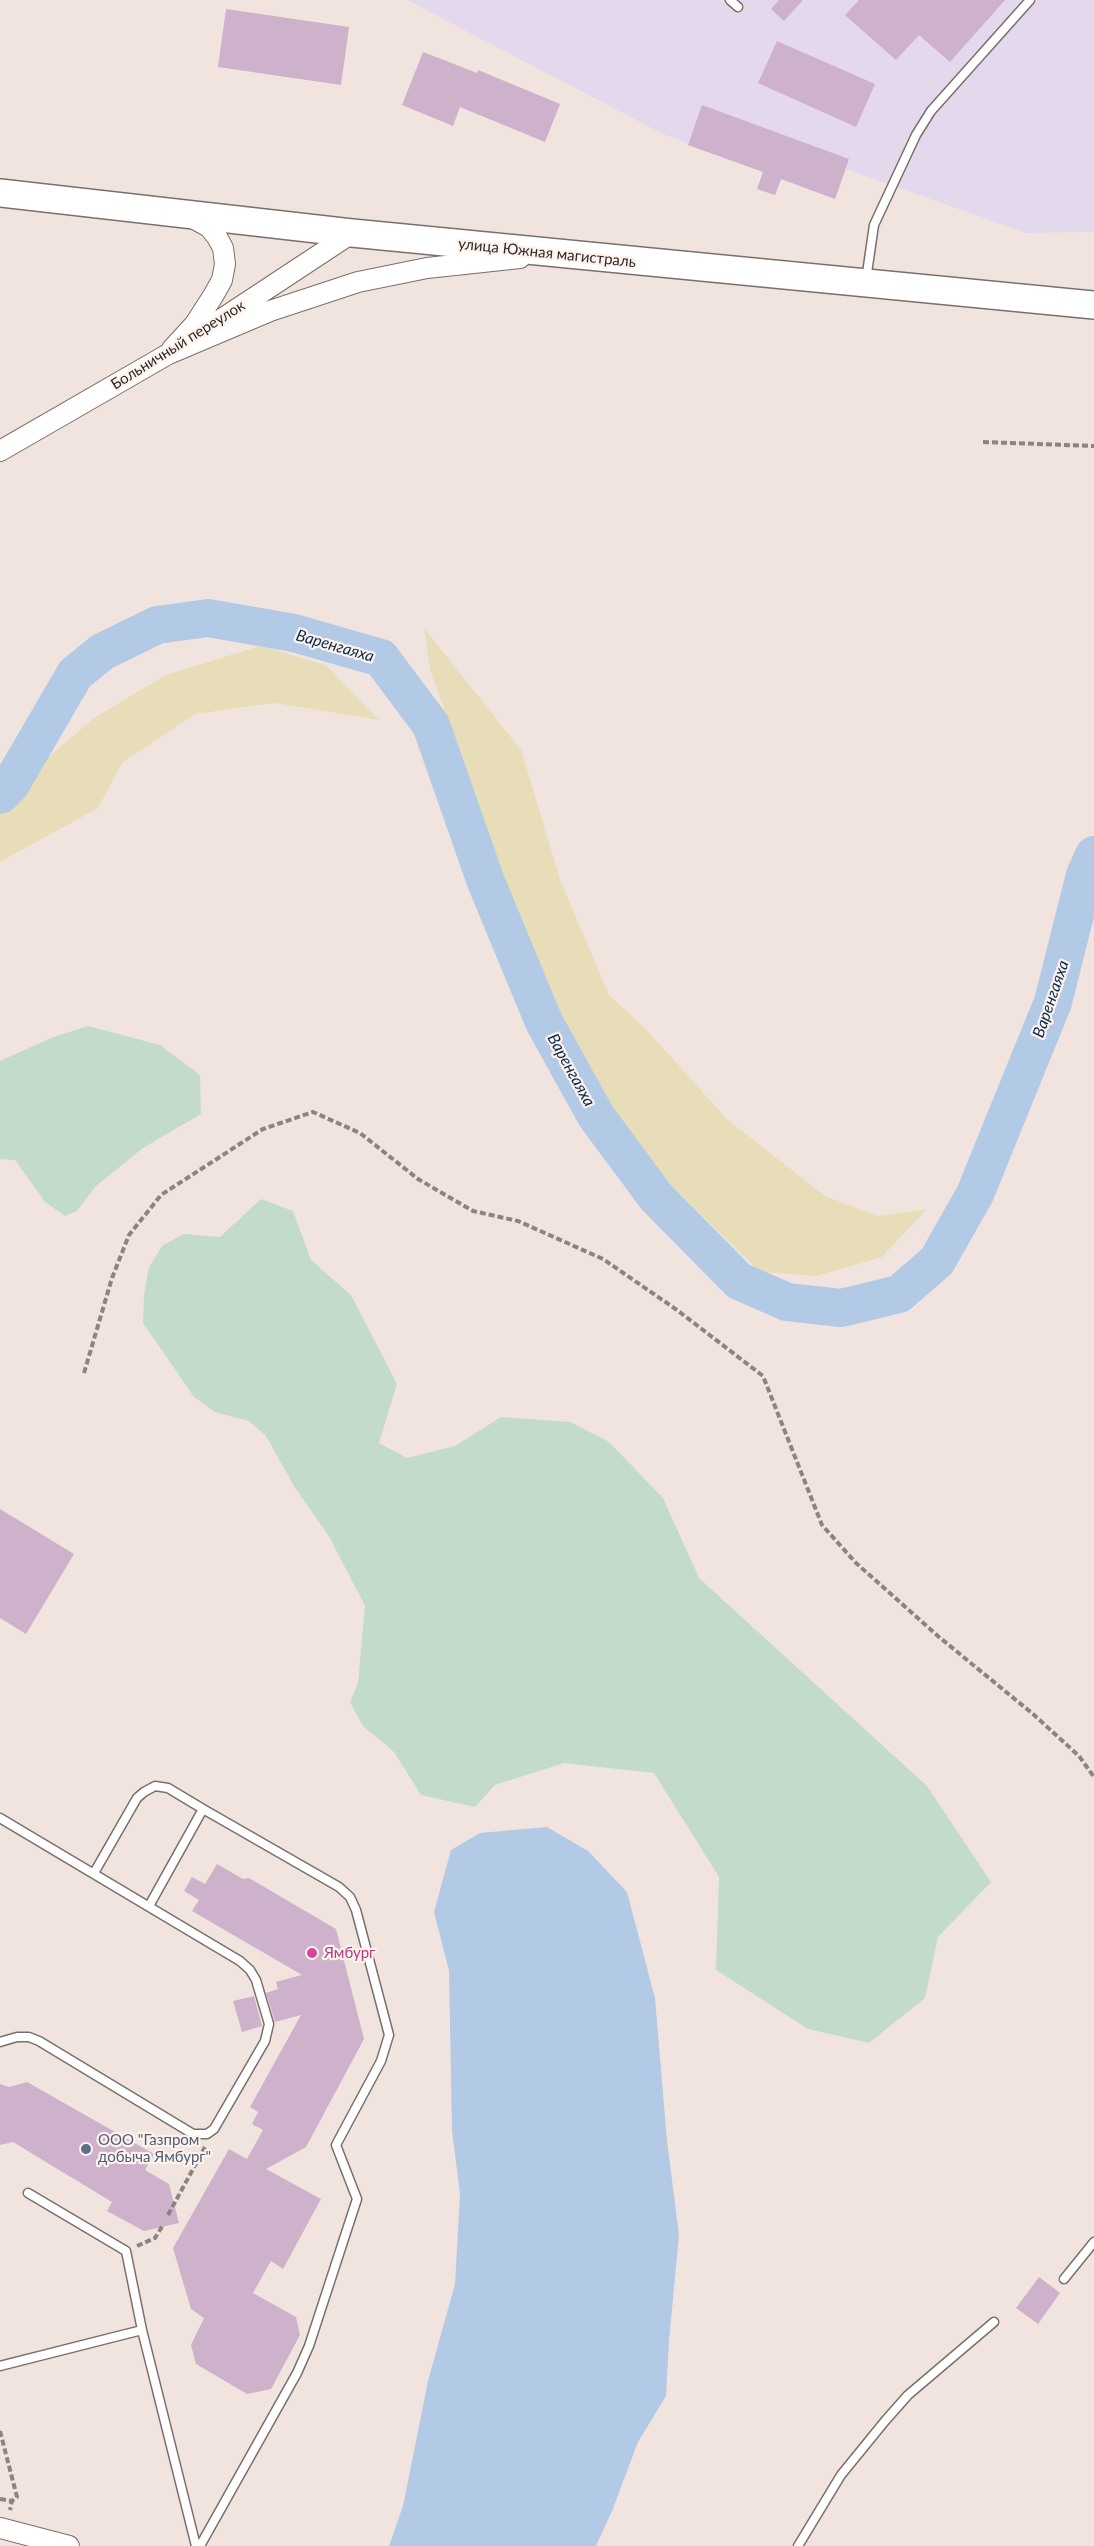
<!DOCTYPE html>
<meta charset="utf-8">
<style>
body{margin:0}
canvas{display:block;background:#f1e4df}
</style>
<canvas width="1094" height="2546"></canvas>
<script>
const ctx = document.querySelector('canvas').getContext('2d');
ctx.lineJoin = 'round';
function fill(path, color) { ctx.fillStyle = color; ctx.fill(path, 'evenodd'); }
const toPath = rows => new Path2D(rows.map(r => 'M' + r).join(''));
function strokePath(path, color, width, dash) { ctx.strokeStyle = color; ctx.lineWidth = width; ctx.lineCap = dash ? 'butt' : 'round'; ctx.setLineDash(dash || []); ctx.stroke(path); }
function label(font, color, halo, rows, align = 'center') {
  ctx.font = font + ' Lato,sans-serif'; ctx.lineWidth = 4.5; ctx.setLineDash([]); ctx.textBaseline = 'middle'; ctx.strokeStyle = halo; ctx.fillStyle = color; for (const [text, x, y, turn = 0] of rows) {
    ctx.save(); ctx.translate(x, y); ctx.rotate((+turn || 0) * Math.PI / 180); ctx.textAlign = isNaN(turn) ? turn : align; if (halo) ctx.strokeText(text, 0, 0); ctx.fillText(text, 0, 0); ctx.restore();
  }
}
fill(toPath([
 [407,0,1094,0,1094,232,1026,233,846,169,835,199,782,179,775,195,757,189,763,172,663,134]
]), '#e4d8ec');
fill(toPath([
 [88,1026,160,1045,200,1075,201,1114,143,1148,95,1187,77,1211,65,1216,45,1202,15,1160,0,1159,0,1061,51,1038],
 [261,1199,293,1211,311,1260,351,1295,397,1384,379,1443,407,1458,455,1446,501,1417,570,1422,609,1442,663,1498,699,1578,927,1786,991,1882,938,1937,925,1998,869,2043,808,2029,716,1970,719,1877,654,1773,564,1763,495,1785,475,1807,421,1795,394,1752,363,1726,350,1702,358,1683,365,1606,330,1538,294,1486,266,1436,249,1421,215,1412,194,1397,143,1323,144,1295,149,1267,163,1245,184,1234,220,1237]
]), '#c3dbca');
fill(toPath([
 [424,628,521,750,561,882,609,995,643,1026,728,1120,825,1196,877,1216,927,1209,882,1257,817,1276,760,1272,643,1158,573,1044,502,875,430,669],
 [260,646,326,665,379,720,274,703,195,714,122,763,98,808,0,862,0,809,16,794,23,779,94,718,166,675]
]), '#e7deb9');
fill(toPath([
 [547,1827,588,1851,627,1892,655,1998,667,2141,679,2235,669,2341,666,2396,638,2442,612,2511,596,2546,389,2546,403,2506,428,2381,455,2284,460,2194,452,2131,449,1971,434,1912,451,1850,480,1833]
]), '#b2cae6');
strokePath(toPath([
 [0,795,11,784,75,674,102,652,157,625,208,618,294,633,381,658,431,725,486,882,544,1022,596,1116,656,1197,739,1281,787,1302,841,1308,899,1294,937,1261,975,1194,1053,1002,1085,875,1094,855]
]), '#b2cae6', 38);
fill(toPath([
 [779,0,803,0,784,21,771,9],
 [859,0,1005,0,950,62,919,35,896,60,845,15],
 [226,9,349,27,341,85,218,67],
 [777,41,875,84,856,127,758,83],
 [423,52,477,73,478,70,560,104,545,142,460,107,453,126,402,105],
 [702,105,849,159,835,199,781,179,775,195,757,189,763,172,688,145],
 [0,1509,74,1554,26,1634,0,1618],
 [217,1864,243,1879,249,1878,336,1929,364,2039,306,2147,266,2169,321,2199,283,2269,271,2261,253,2293,296,2317,300,2335,271,2389,247,2394,196,2364,191,2345,204,2318,191,2309,173,2248,229,2149,247,2159,263,2130,252,2124,258,2112,250,2107,301,2015,275,2022,266,1993,278,1989,276,1982,302,1975,192,1911,199,1900,184,1891,192,1877,205,1884],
 [254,1996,262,2026,242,2032,233,2001],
 [27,2082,154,2154,145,2170,169,2184,179,2223,144,2231,107,2211,112,2202,13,2142,0,2145,0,2084,9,2087],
 [1039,2277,1060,2293,1038,2324,1016,2308]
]), '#ceb1ca');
const service = toPath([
 [730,0,738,7],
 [866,280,874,225,916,135,931,111,1030,0],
 [0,1818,240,1961,250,1970,256,1980,269,2024,265,2041,214,2129,207,2134,193,2134,39,2041,29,2037,17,2037,0,2042],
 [94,1873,137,1798,144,1792,155,1786,168,1788,203,1809],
 [149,1906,203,1809,339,1887,350,1897,356,1910,389,2035,381,2061,336,2145,357,2199,309,2346,297,2373,200,2546],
 [28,2193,126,2251,142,2330],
 [1064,2279,1094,2242],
 [0,2366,142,2330,196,2546],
 [798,2546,841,2475,885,2421,908,2395,994,2322]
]);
const tertiary = toPath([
 [211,326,352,233],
 [172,349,195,324,213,296,222,280,225,264,223,248,217,237,209,227,189,216],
 [166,355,270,311,358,282,427,268,520,258],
 [0,451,177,349],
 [0,2528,69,2546]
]);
const trunk = toPath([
 [0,193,352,233,1094,305]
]);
strokePath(service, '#7a6f6a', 11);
strokePath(tertiary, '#7a6f6a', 22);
strokePath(trunk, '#7a6f6a', 30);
strokePath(toPath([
 [983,442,1094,446],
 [84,1373,112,1278,129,1235,161,1195,263,1129,313,1112,360,1133,418,1179,473,1211,518,1221,603,1259,677,1310,763,1376,822,1525,856,1563,939,1637,1033,1714,1079,1756,1094,1777],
 [168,2215,205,2147],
 [137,2246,155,2238,163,2225],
 [0,2431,17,2497,12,2501,10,2510],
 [0,2499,12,2501]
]), '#8c8480', 4, [6, 3]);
strokePath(service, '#fff', 8);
strokePath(tertiary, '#fff', 20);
strokePath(trunk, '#fff', 27);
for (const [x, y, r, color] of [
 [312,1953,6,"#d1479c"],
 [86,2149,6,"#5c6f8a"]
]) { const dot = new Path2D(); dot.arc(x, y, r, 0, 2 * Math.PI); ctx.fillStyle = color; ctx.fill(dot); strokePath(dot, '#fef2ec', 2); }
label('15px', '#2e2927', '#fef2ec', [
 ["улица Южная магистраль",547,253,6],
 ["Больничный переулок",178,345,-32]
]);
label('15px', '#b23c85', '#fef2ec', [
 ["Ямбург",324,1953]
], 'left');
label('15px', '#4e5e75', '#fef2ec', [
 ["ООО \"Газпром",98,2140],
 ["добыча Ямбург\"",98,2157]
], 'left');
label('italic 16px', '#062b4f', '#fef2ec', [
 ["Варенгаяха",335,646,16],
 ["Варенгаяха",1051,999,-71],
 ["Варенгаяха",571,1070,61]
]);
</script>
